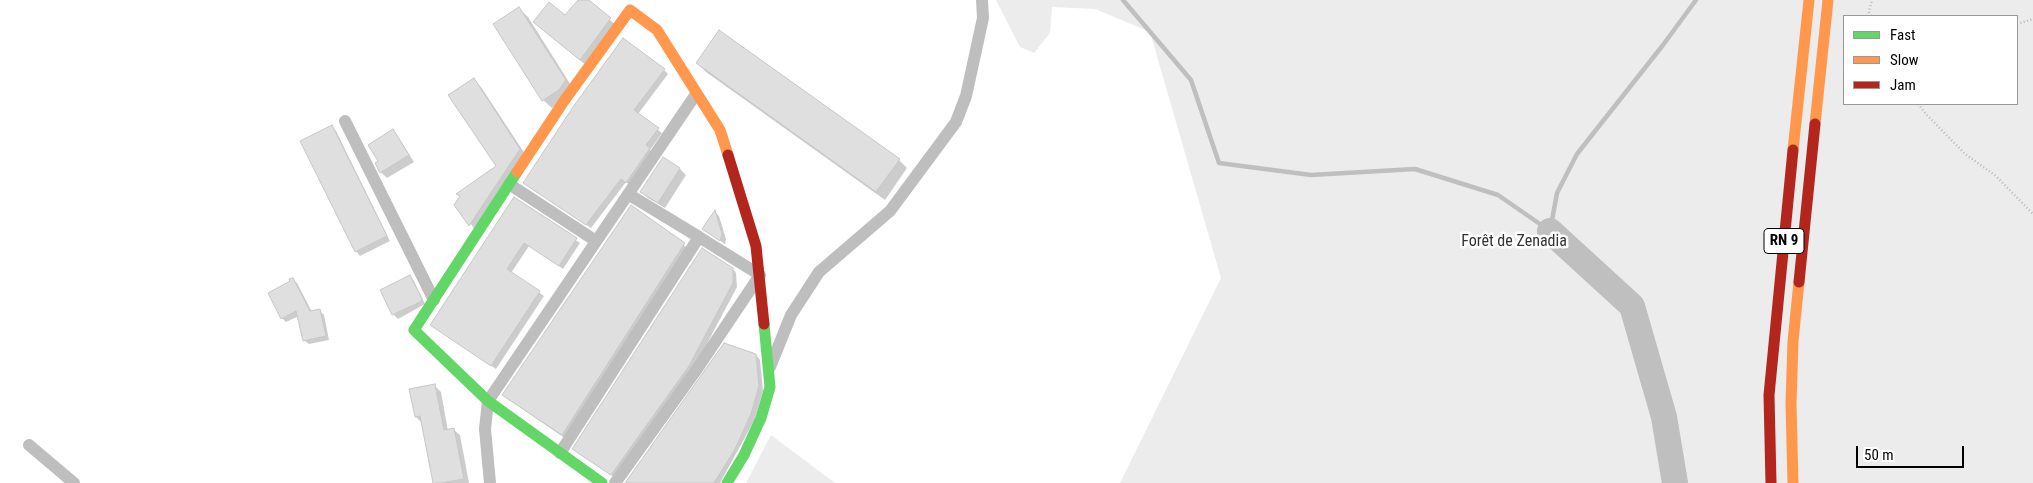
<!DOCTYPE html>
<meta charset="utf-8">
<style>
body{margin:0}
#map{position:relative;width:2033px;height:483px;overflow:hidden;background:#fff;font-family:"Roboto Condensed",sans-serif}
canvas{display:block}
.legend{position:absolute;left:1843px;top:15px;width:175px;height:90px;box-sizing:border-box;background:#fff;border:1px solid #999;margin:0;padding:6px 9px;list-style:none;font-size:15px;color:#000}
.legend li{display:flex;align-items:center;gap:10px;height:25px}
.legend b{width:25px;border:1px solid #999}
.scale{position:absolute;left:1856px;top:446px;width:108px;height:22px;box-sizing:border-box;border:2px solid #000;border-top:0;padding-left:6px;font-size:15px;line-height:18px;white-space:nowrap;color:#000;-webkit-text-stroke:4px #fff;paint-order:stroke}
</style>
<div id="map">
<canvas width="2033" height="483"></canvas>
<ul class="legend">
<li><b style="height:6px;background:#63d668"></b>Fast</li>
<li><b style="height:6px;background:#ff974d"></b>Slow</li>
<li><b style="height:6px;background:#b3261e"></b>Jam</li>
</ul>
<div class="scale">50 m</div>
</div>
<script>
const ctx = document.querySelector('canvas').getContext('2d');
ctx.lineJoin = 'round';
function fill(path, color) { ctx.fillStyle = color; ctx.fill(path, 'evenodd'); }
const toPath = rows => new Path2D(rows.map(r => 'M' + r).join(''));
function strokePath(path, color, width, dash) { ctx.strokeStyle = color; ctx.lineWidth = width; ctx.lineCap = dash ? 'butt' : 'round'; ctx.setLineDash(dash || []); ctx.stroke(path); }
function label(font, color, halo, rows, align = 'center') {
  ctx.font = font + ' "Roboto Condensed",sans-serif'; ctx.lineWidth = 5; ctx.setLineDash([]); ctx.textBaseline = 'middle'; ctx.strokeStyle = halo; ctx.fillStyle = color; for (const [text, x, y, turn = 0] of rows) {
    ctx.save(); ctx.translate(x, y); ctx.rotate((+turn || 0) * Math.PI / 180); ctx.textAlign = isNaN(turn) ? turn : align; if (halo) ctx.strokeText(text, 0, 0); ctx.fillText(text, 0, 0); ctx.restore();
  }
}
fill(toPath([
 [996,0,2033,0,2033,483,1120,483,1221,278,1150,32,1095,9,1052,7,1050,33,1034,53,1020,47],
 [1844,16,2017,16,2017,104,1844,104],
 [771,435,835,483,746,483]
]), '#ececec');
fill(toPath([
 [579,0,587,0,617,26,587,66,541,28,565,17],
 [519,9,528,17,574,90,552,108,543,100],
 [697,63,899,160,907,168,885,200,706,72],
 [664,70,668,74,638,114,662,133,650,150,653,153,631,186,626,182,591,228,524,183],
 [473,80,481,87,527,157,477,232,456,205,497,167],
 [332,127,336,131,390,241,360,256,356,251],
 [393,131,399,138,414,162,387,178,381,172],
 [680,169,686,175,665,208,648,198,641,191],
 [514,199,580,243,563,269,529,246,511,273,544,296,496,369,431,325],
 [631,207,689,249,566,439,508,399],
 [715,212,719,216,726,239,725,244,703,229],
 [732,268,736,273,737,287,693,370,615,478,578,453],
 [410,277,414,281,425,304,398,319,393,314,382,291],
 [292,279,297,283,312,312,319,310,324,315,329,340,309,344,304,340,299,316,286,322,282,318],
 [756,355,760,360,763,391,755,419,720,483,627,483],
 [435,386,441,392,448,431,454,430,460,435,469,483,434,483,422,423,416,417]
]), '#0003');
strokePath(toPath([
 [1123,0,1191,80,1219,163,1311,175,1415,169,1498,195,1550,231,1557,193,1577,154,1663,45,1696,0]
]), '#bfbfbf', 4.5);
strokePath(toPath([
 [1550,231,1632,306,1664,417,1675,483]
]), '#bfbfbf', 26);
const building = toPath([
 [578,0,589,0,611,18,580,60,533,22,549,2,565,15,578,0],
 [519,7,566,80,559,90,542,101,493,24,519,7],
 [719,30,900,159,876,192,696,63,719,30],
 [623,38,665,69,634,110,659,128,646,145,650,148,626,183,621,179,586,225,523,183,573,107,623,38],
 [474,78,520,149,469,226,454,205,460,196,456,194,496,166,448,95,474,78],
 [332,125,387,236,355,252,300,141,332,125],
 [393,129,409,155,380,173,375,163,378,161,368,145,393,129],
 [663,157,680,168,658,203,640,192,663,157],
 [514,197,577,238,559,266,524,243,507,269,540,291,491,366,430,325,514,197],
 [631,205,685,243,562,435,502,395,631,205],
 [715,210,722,234,720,241,702,229,715,210],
 [702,248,733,268,733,283,689,366,611,475,572,449,702,248],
 [410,275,422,299,420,302,392,315,380,290,410,275],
 [293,278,310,311,320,309,326,336,303,341,296,311,281,319,268,293,290,281,289,279,293,278],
 [724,343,756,354,759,386,751,414,735,449,714,483,625,483,724,343],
 [435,384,444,430,454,428,464,479,441,483,433,483,420,416,415,417,409,389,435,384]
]);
fill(building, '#dfdfdf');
strokePath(building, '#c7c7c7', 1);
strokePath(toPath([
 [1871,16,1869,12,1872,0],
 [2017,24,2033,19],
 [1918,104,1926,114,1965,154,1996,176,2033,214]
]), '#b9b9b9', 2.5, [1, 2.5]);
strokePath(toPath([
 [345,121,434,300],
 [509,184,596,241],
 [770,367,791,315,819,272,890,211,956,122,966,96,983,18,982,0],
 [29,445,74,483],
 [560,453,699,237,628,194],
 [490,483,485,429,488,401,696,94],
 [615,483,697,369,760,275,699,237]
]), '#bebebe', 12);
strokePath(toPath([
 [517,172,414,330,488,401,602,483],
 [727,483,744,455,761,418,770,387,764,324]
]), '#63d668', 11);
strokePath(toPath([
 [1815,124,1828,0],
 [1793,150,1809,0],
 [517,172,564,101,630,10,657,30,720,130,728,155],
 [1793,483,1791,404,1793,341,1799,282]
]), '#ff974d', 11);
strokePath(toPath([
 [728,155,756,246,764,324],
 [1799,282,1815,124],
 [1771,483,1769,395,1793,150]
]), '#b3261e', 11);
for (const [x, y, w] of [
 [1784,241,40]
]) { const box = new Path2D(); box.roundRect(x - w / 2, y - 12.5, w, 25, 4); ctx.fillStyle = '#fff'; ctx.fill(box); strokePath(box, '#000', 1); }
label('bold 15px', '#000', null, [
 ["RN 9",1784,241]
]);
label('16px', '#333', '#fff', [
 ["Forêt de Zenadia",1514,242]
]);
</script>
